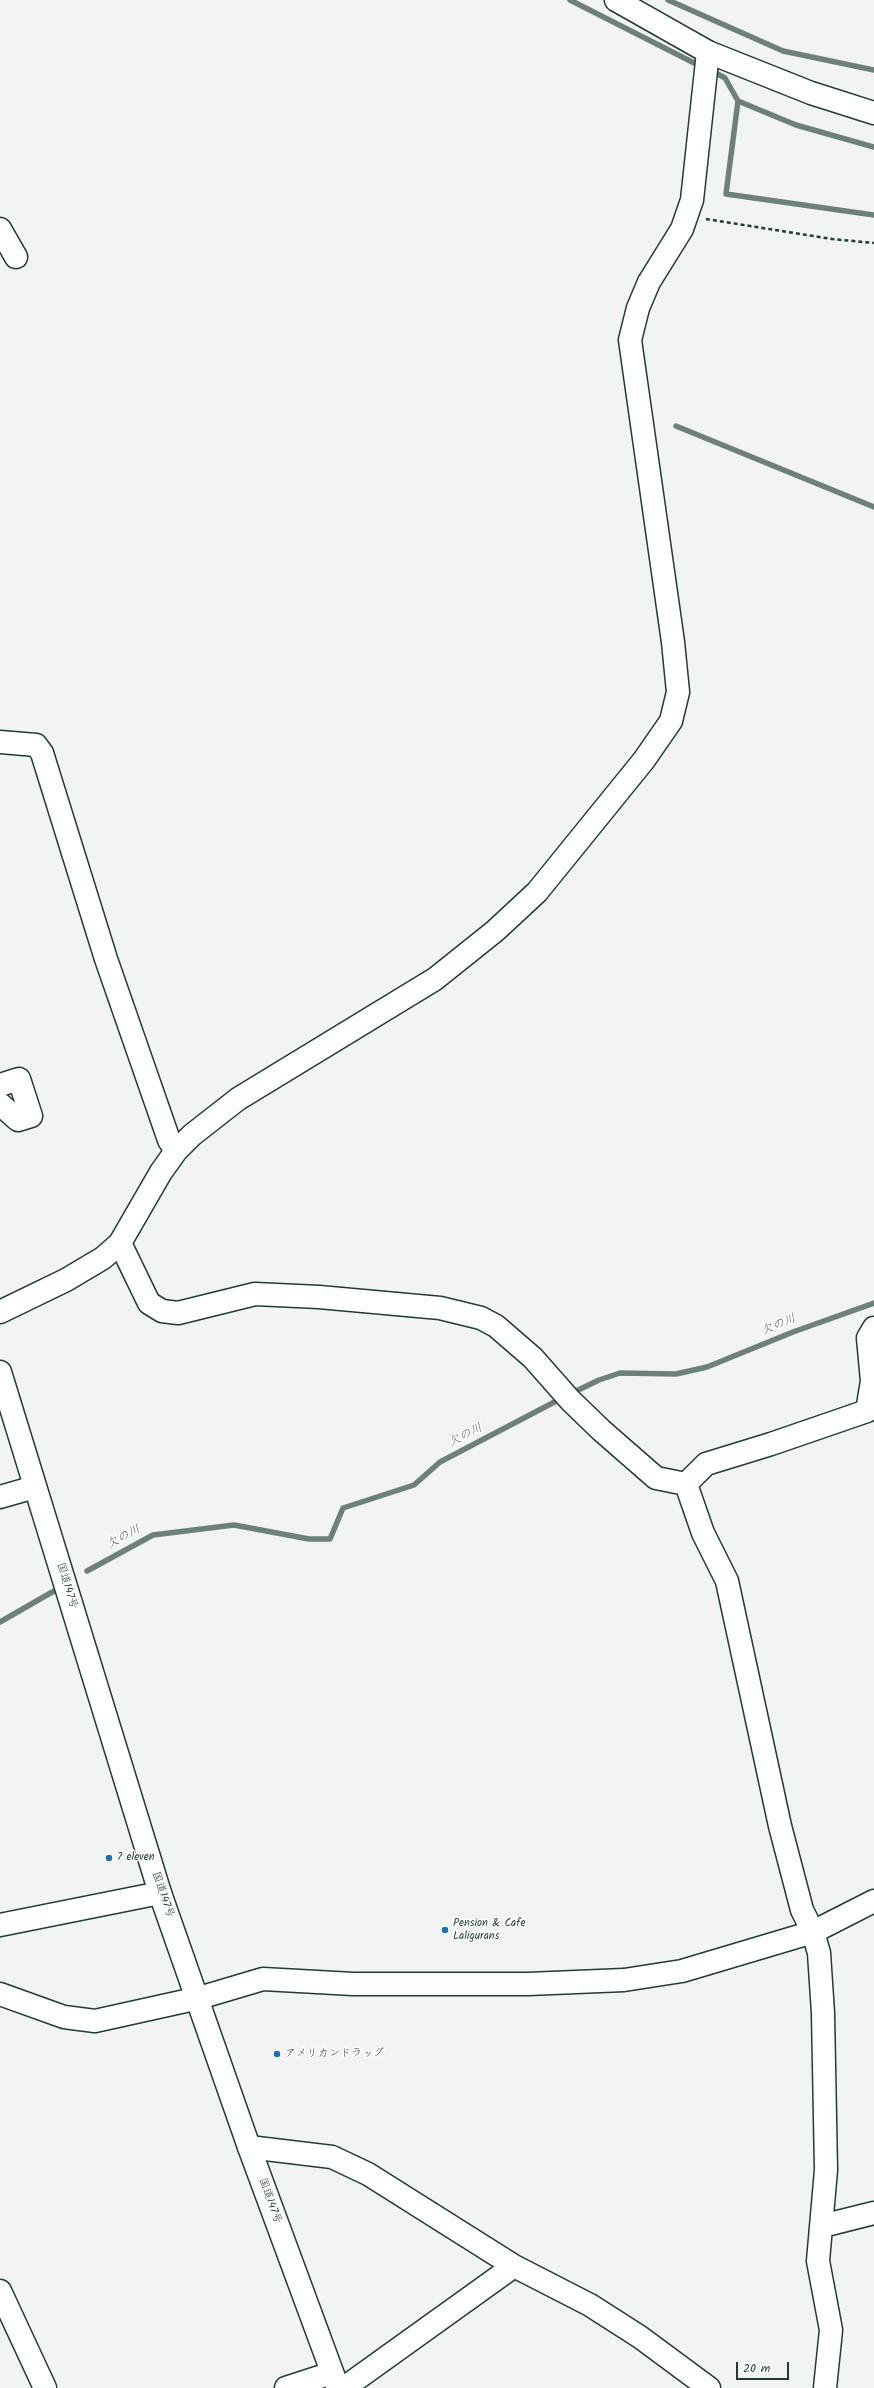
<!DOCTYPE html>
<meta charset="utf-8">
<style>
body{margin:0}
#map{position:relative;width:874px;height:2388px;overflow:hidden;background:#f2f3f3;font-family:Kalam,sans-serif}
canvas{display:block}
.scale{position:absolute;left:736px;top:2362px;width:53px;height:18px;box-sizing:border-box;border:2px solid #1f3d34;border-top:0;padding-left:5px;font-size:12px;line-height:14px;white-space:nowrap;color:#1f3d34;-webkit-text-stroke:3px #fff;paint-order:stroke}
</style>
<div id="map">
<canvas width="874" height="2388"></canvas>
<div class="scale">20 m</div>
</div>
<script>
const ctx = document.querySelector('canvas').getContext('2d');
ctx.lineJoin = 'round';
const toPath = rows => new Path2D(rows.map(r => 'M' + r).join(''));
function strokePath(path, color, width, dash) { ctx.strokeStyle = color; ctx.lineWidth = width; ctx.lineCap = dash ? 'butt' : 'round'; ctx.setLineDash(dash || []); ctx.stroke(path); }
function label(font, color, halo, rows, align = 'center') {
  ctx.font = font + ' Kalam,"Klee One",sans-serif'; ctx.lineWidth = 3; ctx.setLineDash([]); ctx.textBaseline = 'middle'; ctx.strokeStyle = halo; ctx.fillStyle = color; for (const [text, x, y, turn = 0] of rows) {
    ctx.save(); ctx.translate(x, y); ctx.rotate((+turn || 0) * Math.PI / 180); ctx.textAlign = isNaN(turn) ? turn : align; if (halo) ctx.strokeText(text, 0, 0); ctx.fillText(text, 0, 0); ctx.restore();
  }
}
strokePath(toPath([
 [570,0,702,67],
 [668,0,783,51,874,70],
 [710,70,725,78,738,101,796,125,874,147],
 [738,101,726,194,874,215],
 [676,426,874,507],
 [570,1394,599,1380,620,1373,676,1374,707,1367,793,1332,874,1303],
 [87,1571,153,1535,234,1525,309,1539,330,1539,343,1508,414,1485,440,1462,562,1398],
 [0,1622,54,1591]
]), '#6d807b', 5.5);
const minor = toPath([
 [616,0,708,52,811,93,874,113],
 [0,229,16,257],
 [0,742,36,745,42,753,106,959,169,1140,176,1151],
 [0,1085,19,1079,31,1116,18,1120,0,1104],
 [120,1243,149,1303,162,1311,178,1313,255,1294,319,1297,440,1308,481,1318,496,1326,533,1358,570,1400,601,1430,656,1478,686,1484],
 [0,1312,66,1280,103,1258,120,1243,161,1172,176,1151,192,1135,238,1099,435,979,495,931,537,892,644,760,671,721,678,692,673,642,630,340,638,308,649,282,682,229,692,200,708,52],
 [686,1484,703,1533,727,1581,780,1826,802,1910,813,1932,819,1953,823,2013,826,2170,818,2261,831,2330,825,2388],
 [686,1484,706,1464,771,1444,867,1411,872,1381,868,1338,874,1328],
 [0,1497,35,1487],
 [0,1925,160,1893],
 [0,1994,64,2017,95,2021,199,1998,263,1979,353,1984,528,1984,624,1980,682,1971,813,1932,874,1901],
 [249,2147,332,2157,368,2174,514,2266,590,2305,640,2337,709,2388],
 [822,2226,874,2213],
 [286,2388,332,2373],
 [344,2388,514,2266]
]);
const major = toPath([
 [0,2291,45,2388]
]);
const highway = toPath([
 [0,1372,160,1893,249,2147,338,2388]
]);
strokePath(minor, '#1f3d34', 25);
strokePath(major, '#1f3d34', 25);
strokePath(highway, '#1f3d34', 25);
strokePath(toPath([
 [706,219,832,239,874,243]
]), '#1f3d34', 2.5, [4, 3]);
strokePath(minor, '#fff', 22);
strokePath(major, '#fff', 22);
strokePath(highway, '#fff', 22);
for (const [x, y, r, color] of [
 [109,1858,4,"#1f6fb2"],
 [445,1930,4,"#1f6fb2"],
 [277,2054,4,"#1f6fb2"]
]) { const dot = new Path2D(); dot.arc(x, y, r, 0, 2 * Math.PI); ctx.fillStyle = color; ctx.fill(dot); strokePath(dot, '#fff', 1.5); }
label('11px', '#1f3d34', '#fff', [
 ["国道147号",66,1586,73],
 ["国道147号",162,1895,71],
 ["国道147号",269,2201,70]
]);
label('11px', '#1f3d34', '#fff', [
 ["7 eleven",117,1858],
 ["Pension & Cafe",453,1924],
 ["Laligurans",453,1937],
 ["アメリカンドラッグ",285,2054]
], 'left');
label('italic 12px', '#465f57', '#fff', [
 ["欠の川",779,1326,-22],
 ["欠の川",466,1436,-27],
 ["欠の川",124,1538,-29]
]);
</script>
